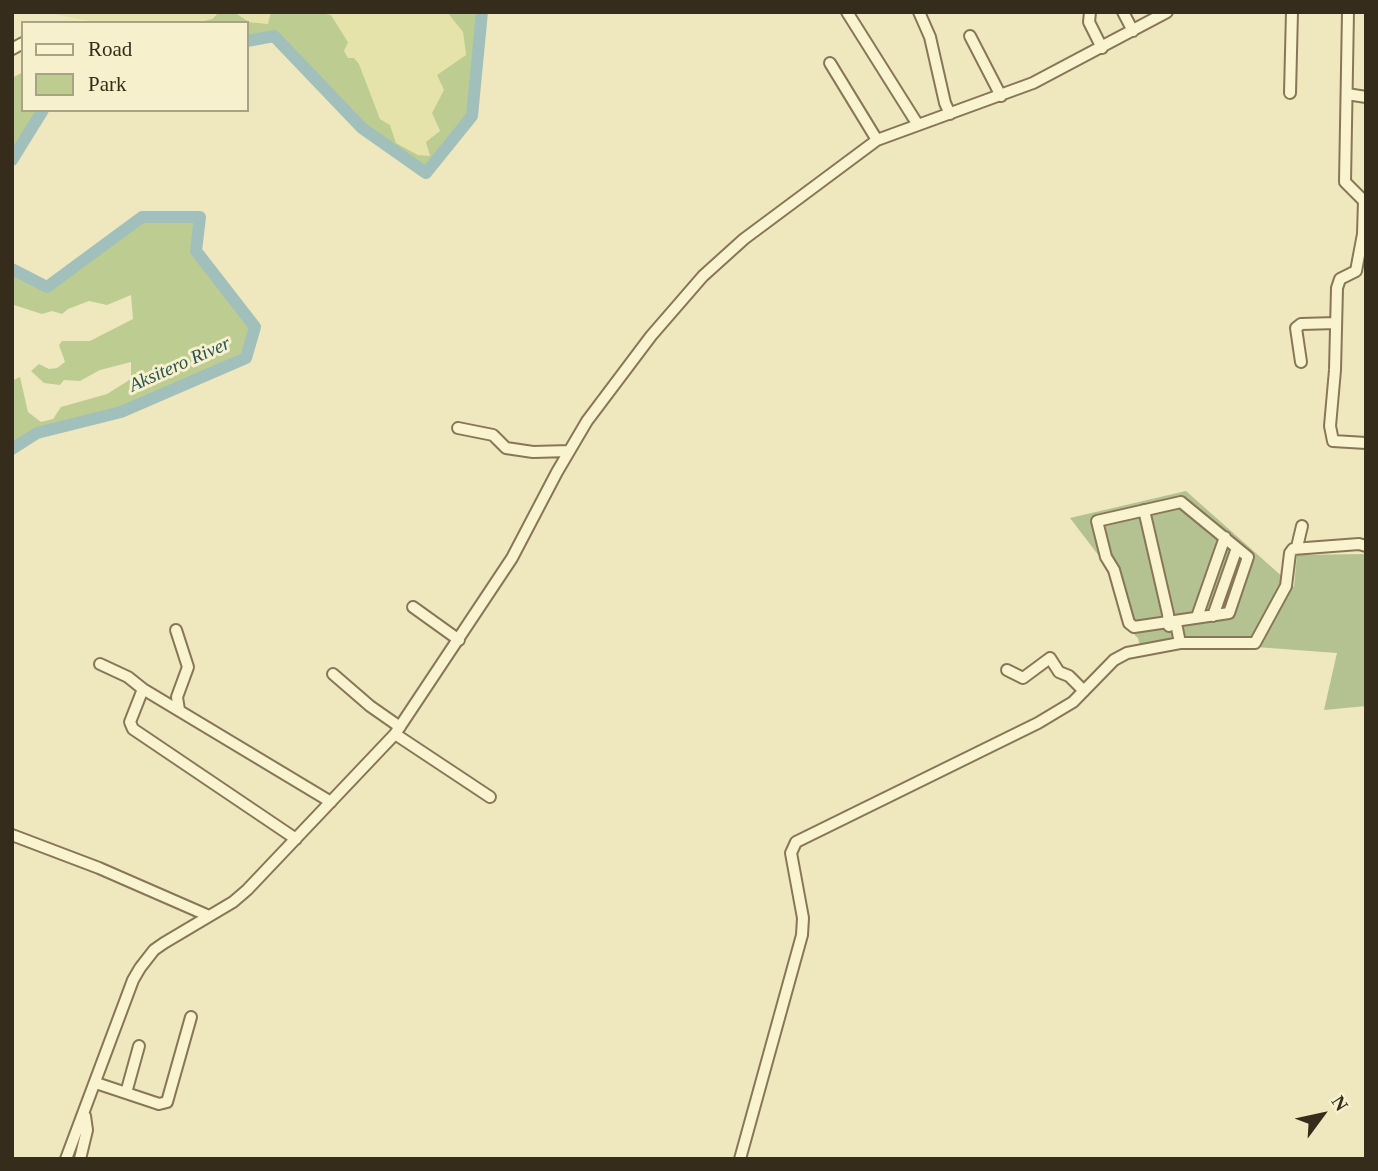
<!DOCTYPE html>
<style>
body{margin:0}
#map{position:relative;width:1378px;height:1171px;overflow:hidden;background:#efe7bd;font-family:Georgia,serif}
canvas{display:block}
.frame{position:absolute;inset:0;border:14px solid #362c1b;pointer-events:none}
.legend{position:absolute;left:21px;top:21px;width:228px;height:91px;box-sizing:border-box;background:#f6f0cc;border:2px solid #a9a285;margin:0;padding:9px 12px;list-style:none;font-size:21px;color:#362c1b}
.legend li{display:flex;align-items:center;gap:14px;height:35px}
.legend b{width:35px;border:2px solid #a9a285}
.north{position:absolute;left:1287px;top:1080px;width:70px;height:70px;-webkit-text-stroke:5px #f6f0cc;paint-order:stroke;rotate:57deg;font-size:19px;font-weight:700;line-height:28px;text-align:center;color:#362c1b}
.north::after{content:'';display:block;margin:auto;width:24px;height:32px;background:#362c1b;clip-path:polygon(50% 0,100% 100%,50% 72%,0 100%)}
</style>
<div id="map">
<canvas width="1378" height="1171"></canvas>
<div class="frame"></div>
<ul class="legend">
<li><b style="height:9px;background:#faf3d0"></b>Road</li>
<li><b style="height:19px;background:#bdcd91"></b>Park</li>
</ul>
<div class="north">N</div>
</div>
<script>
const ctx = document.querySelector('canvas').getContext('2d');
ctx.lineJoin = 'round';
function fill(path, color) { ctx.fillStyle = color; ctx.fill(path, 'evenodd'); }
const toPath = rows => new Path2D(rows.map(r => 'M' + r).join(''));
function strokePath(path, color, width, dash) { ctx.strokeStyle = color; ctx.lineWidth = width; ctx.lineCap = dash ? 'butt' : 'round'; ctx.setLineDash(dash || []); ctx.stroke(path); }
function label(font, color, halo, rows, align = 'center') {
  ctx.font = font + ' Georgia,serif'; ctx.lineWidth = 6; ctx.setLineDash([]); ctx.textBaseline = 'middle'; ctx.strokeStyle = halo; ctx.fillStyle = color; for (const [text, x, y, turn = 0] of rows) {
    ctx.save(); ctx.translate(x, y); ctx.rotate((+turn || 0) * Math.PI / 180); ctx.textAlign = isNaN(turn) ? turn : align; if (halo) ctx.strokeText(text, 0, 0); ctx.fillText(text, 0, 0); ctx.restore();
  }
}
fill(toPath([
 [12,12,219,12,212,19,196,23,98,23,49,13,12,14],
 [234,12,271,12,272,15,268,24,249,22],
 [316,12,447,12,463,32,466,55,432,113,440,131,431,156,418,155,396,143,390,125,380,119,359,64,348,58,344,51,348,41,331,15]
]), '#e5e3aa');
fill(toPath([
 [219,12,234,12,249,22,268,24,271,12,316,12,331,15,348,42,344,51,348,58,354,58,359,64,380,119,390,125,396,143,418,155,430,156,426,142,440,131,432,113,444,90,437,75,466,55,463,32,447,12,482,12,472,116,426,173,362,128,275,36,247,41,247,23,196,23,212,19],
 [23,72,23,110,43,110,12,159,12,78],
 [142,217,200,217,197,246,255,327,246,358,121,412,37,433,12,449,14,380,20,377,28,412,41,422,53,419,61,407,107,394,131,379,131,362,100,370,80,381,64,380,60,385,44,383,31,371,39,364,49,369,57,368,65,362,59,345,62,341,90,341,133,319,131,295,107,305,89,301,68,309,62,314,52,311,42,314,14,305,12,269,48,287]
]), '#bdcd91');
fill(toPath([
 [1186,491,1294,587,1297,555,1366,554,1366,706,1324,710,1337,653,1256,647,1140,646,1138,638,1124,625,1112,573,1070,518]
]), '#b4c191');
strokePath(toPath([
 [247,41,274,36,362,128,426,173,472,116,482,12],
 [12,160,43,110],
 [12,269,47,287,142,217,200,217,196,251,255,327,246,358,121,412,37,433,12,449]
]), '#a1c0bb', 12);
const minor = toPath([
 [847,12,918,125],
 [919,12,930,37,945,103,950,114],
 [1090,12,1089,22,1102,48],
 [1123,12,1133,31],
 [1348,12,1345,182,1364,201,1363,234,1356,271,1340,279,1337,288,1335,370,1330,426,1333,441,1366,443],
 [970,36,1001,96],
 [12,49,23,43],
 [830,63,877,140],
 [1290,93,1292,12],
 [1347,94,1366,97],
 [1301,362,1296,328,1301,324,1336,323],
 [458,428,493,435,506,448,533,452,569,451],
 [1181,502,1248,557,1229,613,1134,627,1129,623,1114,570,1106,557,1097,521,1181,502],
 [1144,510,1168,614,1169,626],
 [1297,547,1302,526],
 [413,607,459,640],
 [1213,616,1237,548],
 [1197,617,1225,537],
 [1177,628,1180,643],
 [176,630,188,667,177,697,179,710],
 [100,664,128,677,143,689],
 [1007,670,1023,678,1050,658,1059,672,1069,676,1084,691],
 [333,674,370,706,400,727],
 [395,734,490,797],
 [12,835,99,868,209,916],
 [296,839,133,729,130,722,143,689,331,802],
 [96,1083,159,1104,167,1102,191,1017],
 [126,1093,139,1046],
 [66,1159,133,980,140,968,154,950,164,943,233,902,247,890,395,734,512,558,557,472,587,421,651,336,703,276,744,239,877,140,1033,83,1167,12],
 [80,1159,87,1130,85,1116],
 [740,1159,802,935,803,918,791,853,796,842,1038,723,1073,702,1114,660,1127,653,1180,643,1255,643,1286,586,1290,553,1293,549,1359,544,1366,546]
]);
strokePath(minor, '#877756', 14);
strokePath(minor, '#faf3d0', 10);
label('italic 19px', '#295356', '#f6f0cc', [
 ["Aksitero River",180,365,-24]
]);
</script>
